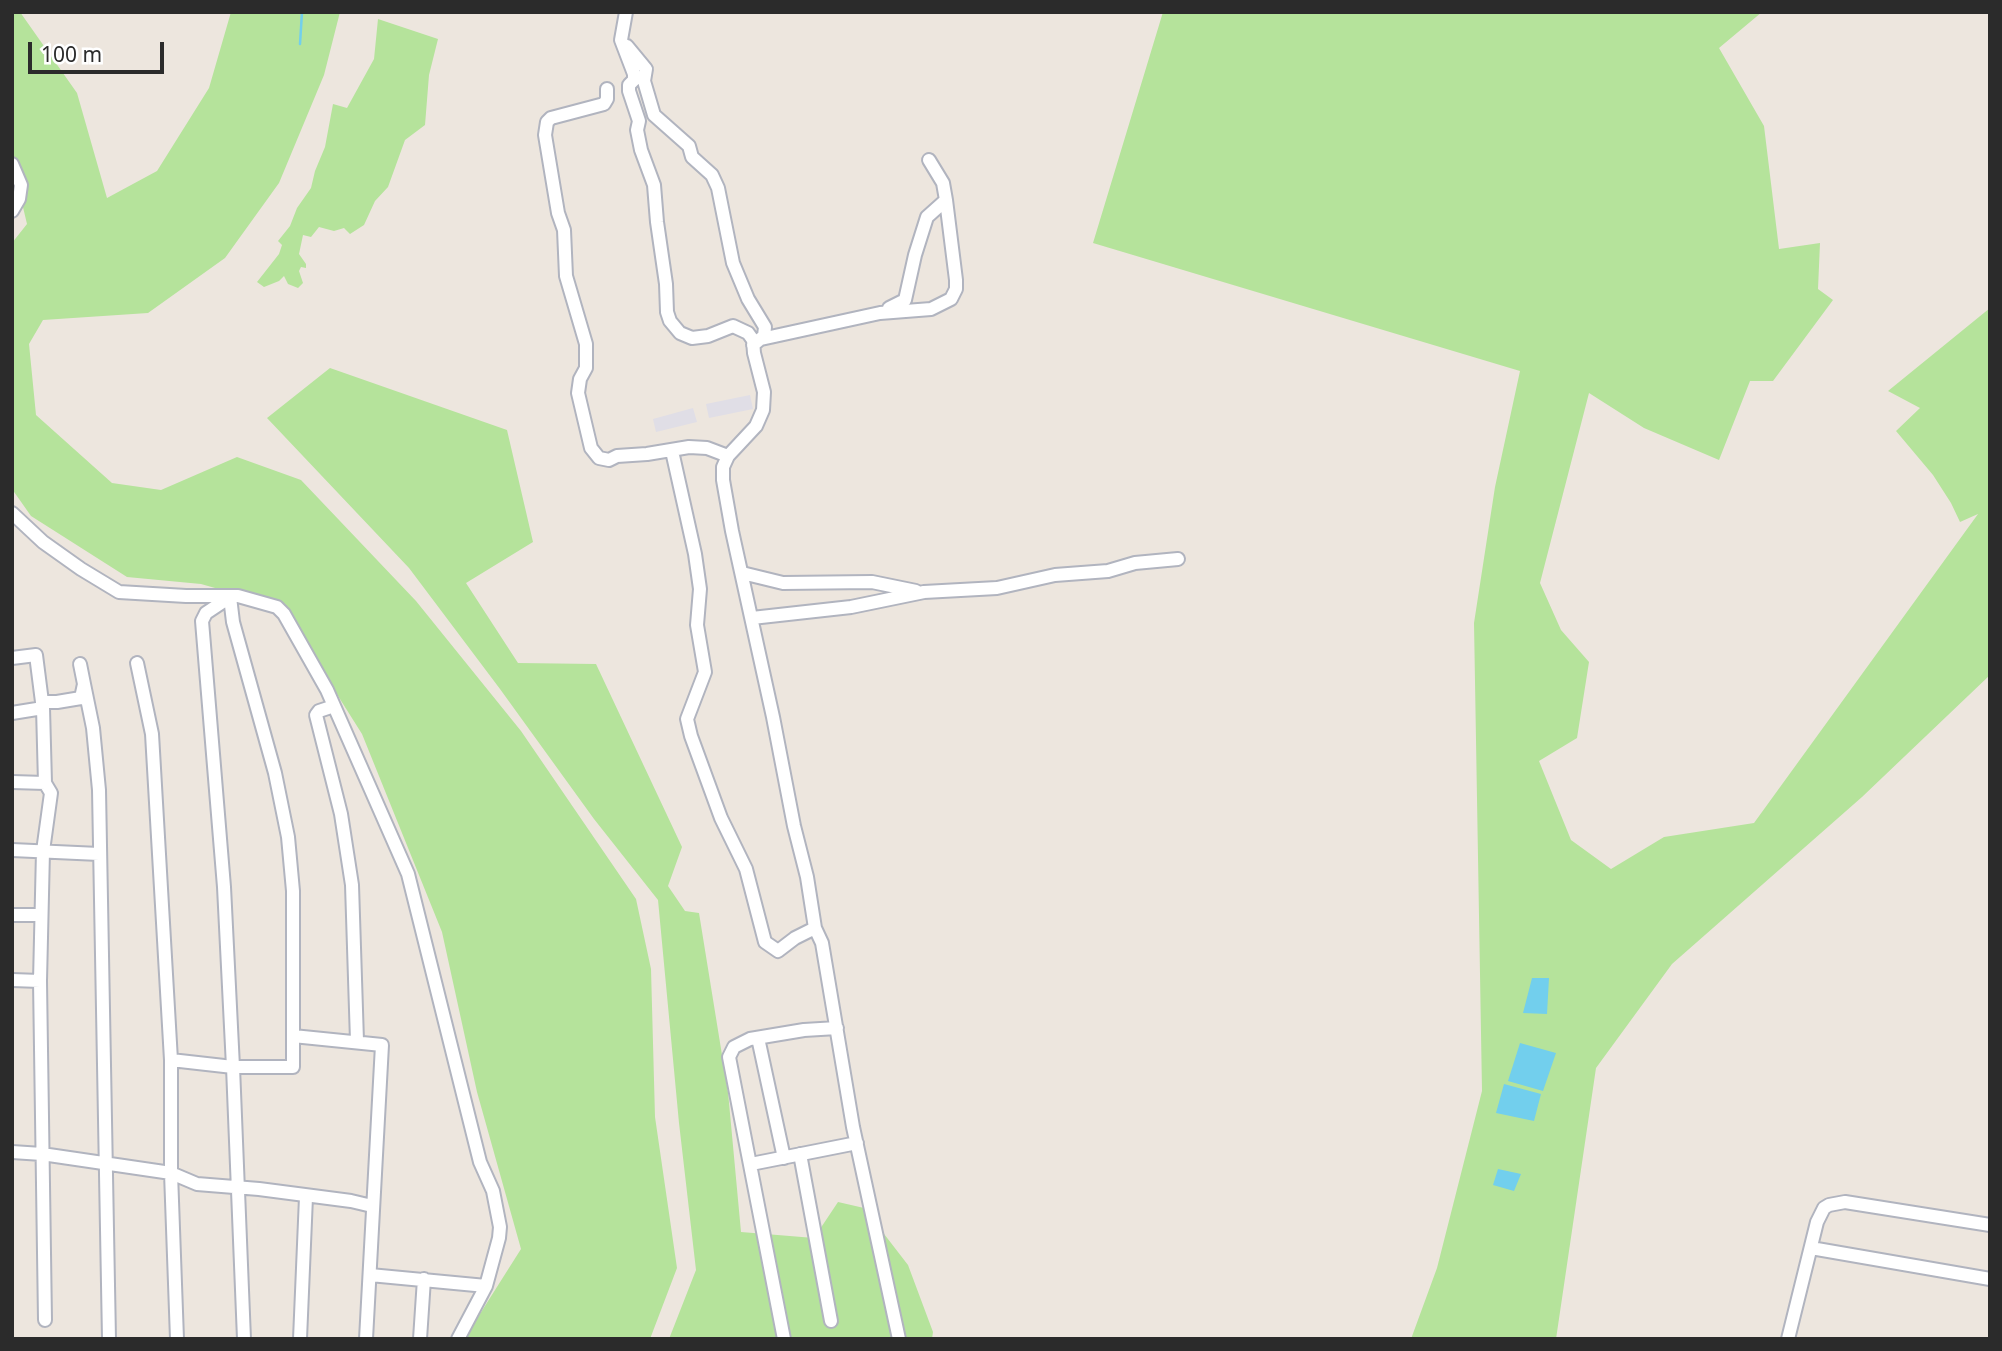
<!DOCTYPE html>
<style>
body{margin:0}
#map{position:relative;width:2002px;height:1351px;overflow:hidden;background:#ede6de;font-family:"Noto Sans",sans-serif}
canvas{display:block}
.frame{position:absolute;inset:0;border:14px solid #2b2b2b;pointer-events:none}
.scale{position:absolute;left:28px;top:42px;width:136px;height:32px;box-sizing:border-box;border:4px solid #2b2b2b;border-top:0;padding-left:9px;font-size:21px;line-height:24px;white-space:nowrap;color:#2b2b2b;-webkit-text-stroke:5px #fff;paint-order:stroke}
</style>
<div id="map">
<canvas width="2002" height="1351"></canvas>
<div class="frame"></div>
<div class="scale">100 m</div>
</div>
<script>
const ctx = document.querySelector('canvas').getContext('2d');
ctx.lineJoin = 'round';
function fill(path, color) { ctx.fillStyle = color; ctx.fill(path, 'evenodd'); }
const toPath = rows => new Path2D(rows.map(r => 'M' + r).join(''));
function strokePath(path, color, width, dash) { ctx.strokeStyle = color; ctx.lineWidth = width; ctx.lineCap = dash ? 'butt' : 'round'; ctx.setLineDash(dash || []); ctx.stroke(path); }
fill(toPath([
 [750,395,753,409,709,418,706,404],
 [693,408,697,422,656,432,653,419]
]), '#e0dee6');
fill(toPath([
 [12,12,20,12,77,93,107,198,157,171,209,88,231,12,340,12,324,75,279,183,225,258,148,313,43,320,29,344,36,415,112,483,161,490,237,457,301,480,416,601,521,731,636,899,651,969,655,1117,677,1268,650,1339,464,1339,521,1249,477,1092,442,932,362,734,282,607,201,584,127,577,31,516,12,489,12,243,27,224,12,161],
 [1163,12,1762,12,1719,48,1764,126,1779,249,1820,243,1818,289,1833,300,1773,381,1750,381,1719,460,1644,428,1589,393,1540,583,1561,630,1589,662,1577,738,1539,761,1571,840,1611,869,1664,837,1754,823,1978,514,1960,522,1951,503,1933,475,1896,431,1920,408,1888,391,1990,308,1990,675,1862,797,1672,964,1596,1068,1556,1339,1411,1339,1437,1268,1482,1091,1474,623,1495,487,1520,371,1093,243],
 [378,19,438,39,429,75,425,125,405,140,388,187,375,201,364,225,350,234,344,228,334,231,319,227,311,237,303,235,299,254,306,264,306,268,301,267,299,271,303,283,298,288,288,284,284,276,279,281,264,287,257,282,279,254,282,245,278,241,290,226,297,208,311,188,315,171,325,147,333,104,347,108,374,59],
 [330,368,507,430,533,542,466,583,518,663,596,664,682,847,668,886,685,911,699,913,728,1092,741,1232,814,1238,838,1202,864,1208,908,1265,933,1332,932,1339,669,1339,696,1270,679,1123,658,900,594,819,500,689,409,568,267,418]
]), '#b5e39b');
fill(toPath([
 [1532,978,1549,978,1547,1014,1523,1013],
 [1520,1043,1556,1053,1543,1091,1508,1081],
 [1504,1084,1541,1094,1534,1121,1496,1113],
 [1498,1169,1521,1174,1514,1191,1493,1185]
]), '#72cfed');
strokePath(toPath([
 [300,44,302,12]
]), '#72cfed', 2.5);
const minor = toPath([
 [626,12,621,40,634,74,634,80,629,85,629,91,639,121,637,130,641,150,654,185,657,222,666,284,667,312,670,321,680,333,692,338,708,336,733,326,748,333,753,340,754,353,764,392,763,410,756,426,728,456,723,467,723,480,732,531,773,717,794,826,807,877,815,928,822,943,853,1127,899,1339],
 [627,46,646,69,644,81,654,115,689,146,692,157,712,175,718,188,733,263,748,299,765,327,764,336,753,345],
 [607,89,607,99,604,104,551,118,547,122,545,135,558,213,564,230,566,276,586,344,586,368,580,379,578,393,591,448,599,458,609,460,617,456,647,454,689,447,707,448,728,456],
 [12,164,21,185,19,199,12,211],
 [889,308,905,300,915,255,927,217,946,200],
 [761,339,880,313,931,309,951,299,956,289,956,280,946,200,943,183,929,160],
 [672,451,695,554,700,589,697,625,705,672,687,719,691,736,721,818,746,869,765,942,778,951,795,938,815,928],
 [12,513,43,542,81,569,119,592,186,596,238,596,277,607,284,614,327,690,408,874,480,1162,493,1191,500,1227,499,1238,486,1286,458,1339],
 [742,573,783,583,872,582,916,591],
 [752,618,851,607,924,592,997,588,1055,575,1108,571,1135,563,1178,559],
 [12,658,36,655,42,702],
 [137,663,152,734,171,1060,171,1173,177,1339],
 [84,684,93,728,99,790,109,1339],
 [334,706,319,711,316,715,341,814,352,885,357,1041],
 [43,708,45,783,51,793,43,851,40,981,45,1320],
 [12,713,43,708,42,702,57,702,81,698,84,684,80,664],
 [12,782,45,783],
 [12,850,99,854],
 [12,915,41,915],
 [12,980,40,981],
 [293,1036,382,1045,366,1339],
 [758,1038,784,1158],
 [171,1060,233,1067,293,1067,293,891,288,837,275,773,233,622,230,597,206,613,202,621,224,887,233,1067,244,1339],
 [12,1152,42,1154,171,1173,197,1184,259,1189,351,1201,372,1206],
 [800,1154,831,1321],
 [751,1164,857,1143],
 [1811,1248,1990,1279],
 [370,1275,486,1286],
 [300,1339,306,1197],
 [420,1339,424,1279],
 [784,1339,729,1057,734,1047,750,1039,804,1030,837,1028],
 [1788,1339,1817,1222,1824,1208,1829,1205,1845,1202,1990,1225]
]);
strokePath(minor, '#b1b4bf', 16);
strokePath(minor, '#fff', 12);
</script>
